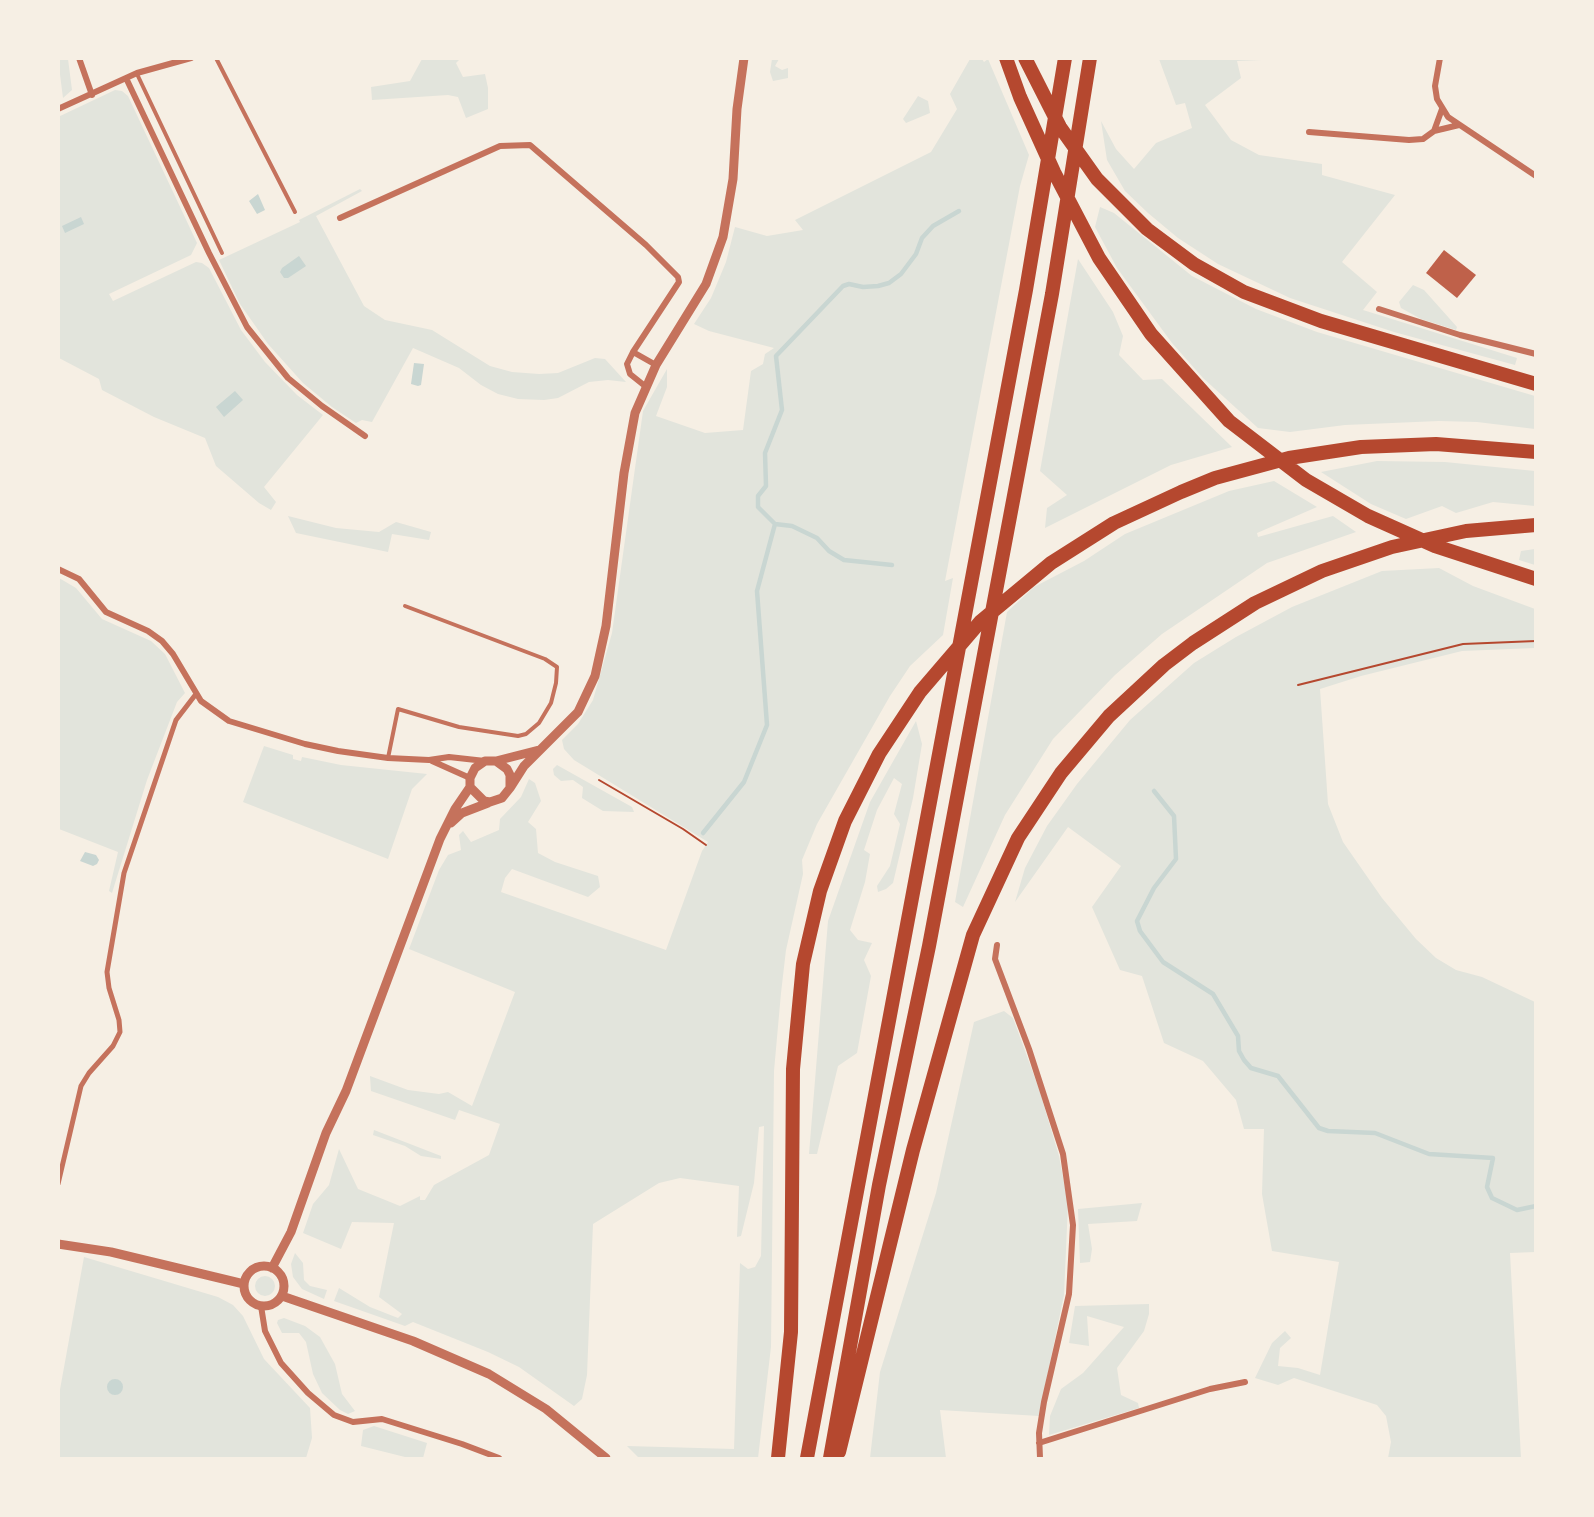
<!DOCTYPE html>
<style>
body{margin:0}
#map{position:relative;width:1594px;height:1517px;overflow:hidden;background:#f6efe4;font-family:Barlow,sans-serif}
canvas{display:block}
.frame{position:absolute;inset:0;border:60px solid #f6efe4;pointer-events:none}
</style>
<div id="map">
<canvas width="1594" height="1517"></canvas>
<div class="frame"></div>
</div>
<script>
const ctx = document.querySelector('canvas').getContext('2d');
ctx.lineJoin = 'round';
function fill(path, color) { ctx.fillStyle = color; ctx.fill(path, 'evenodd'); }
const toPath = rows => new Path2D(rows.map(r => 'M' + r).join(''));
function strokePath(path, color, width, dash) { ctx.strokeStyle = color; ctx.lineWidth = width; ctx.lineCap = dash ? 'butt' : 'round'; ctx.setLineDash(dash || []); ctx.stroke(path); }
fill(toPath([
 [58,59,68,59,72,90,63,98],
 [422,59,460,59,456,63,463,77,485,74,488,88,488,109,466,118,458,97,448,95,372,100,371,87,410,81],
 [772,59,779,59,775,66,782,70,788,68,788,78,773,81,770,72],
 [970,59,982,59,984,62,988,59,1029,155,1020,186,945,581,953,578,943,635,910,666,890,696,817,824,802,860,803,874,786,950,781,993,774,1071,771,1347,758,1458,639,1458,627,1446,734,1449,740,1263,748,1269,755,1267,761,1256,764,1126,759,1127,754,1183,741,1236,737,1237,739,1186,680,1178,659,1183,593,1224,587,1375,582,1399,574,1406,519,1367,488,1352,413,1322,405,1326,334,1301,339,1288,370,1307,398,1318,402,1314,379,1297,394,1223,352,1222,341,1249,303,1233,313,1204,329,1185,339,1149,358,1189,400,1206,420,1196,420,1200,425,1200,434,1185,489,1155,500,1124,459,1110,455,1120,371,1091,370,1076,408,1090,439,1094,448,1092,472,1106,515,992,409,949,439,870,448,855,461,850,459,835,463,831,471,842,499,830,500,819,521,797,529,779,535,783,541,801,528,822,536,829,538,853,555,862,598,876,600,887,588,897,512,869,505,878,501,892,666,950,702,851,708,842,574,760,564,749,562,740,578,724,593,700,612,633,643,411,667,369,667,387,656,416,705,433,743,430,751,371,763,364,765,354,774,348,709,331,694,324,711,298,726,262,735,227,767,236,803,230,795,220,931,152,957,109,950,94],
 [1159,59,1286,59,1237,61,1241,78,1205,105,1231,140,1259,155,1322,164,1322,175,1395,195,1342,262,1377,292,1363,310,1517,358,1515,365,1394,332,1290,298,1218,264,1178,238,1148,213,1125,191,1107,160,1101,121,1116,149,1134,169,1156,143,1192,128,1185,103,1176,105],
 [115,90,122,91,128,96,197,243,191,255,109,294,113,301,196,262,202,263,209,268,241,330,265,362,297,395,323,415,264,487,276,502,271,510,259,503,216,466,205,438,154,417,102,390,99,379,59,358,58,117],
 [918,96,928,101,930,113,906,123,903,119],
 [360,189,362,191,316,216,364,306,385,320,432,330,490,366,512,372,539,374,558,373,595,358,605,359,626,382,608,380,589,382,558,398,544,400,518,399,498,394,481,385,459,368,413,348,372,422,362,420,356,423,332,407,303,383,268,344,240,304,219,260,300,222,299,220],
 [1100,207,1114,213,1192,276,1256,309,1317,332,1535,396,1535,429,1477,422,1439,421,1345,425,1290,432,1258,428,1203,378,1172,343,1117,268,1095,227],
 [1078,259,1113,312,1123,336,1119,355,1143,380,1162,379,1232,447,1171,465,1045,528,1047,508,1067,495,1040,471],
 [1413,285,1424,290,1457,327,1456,330,1421,319,1401,308,1399,302],
 [1377,461,1445,462,1535,471,1535,506,1493,502,1456,513,1442,506,1406,519,1371,504,1321,472],
 [1274,481,1317,507,1257,533,1258,537,1333,516,1356,532,1267,563,1162,634,1115,675,1053,739,1005,815,963,907,955,902,1007,612,1034,587,1084,561,1125,534,1229,491],
 [288,516,336,528,379,532,396,522,431,532,429,540,392,534,388,552,296,533],
 [1535,549,1535,565,1519,560,1521,551],
 [1439,568,1473,586,1535,609,1535,648,1462,651,1361,676,1320,689,1328,804,1343,842,1382,898,1416,939,1436,958,1456,970,1482,977,1535,1002,1535,1252,1510,1253,1521,1458,1388,1458,1391,1442,1386,1416,1377,1405,1294,1378,1278,1385,1255,1378,1272,1343,1285,1331,1291,1338,1280,1348,1278,1366,1298,1368,1320,1375,1339,1262,1272,1251,1262,1194,1264,1129,1244,1129,1236,1100,1203,1061,1164,1043,1142,976,1120,970,1092,907,1121,866,1068,827,1015,902,1025,868,1047,826,1077,784,1130,720,1194,663,1236,637,1292,607,1382,571],
 [59,578,76,588,102,619,151,641,165,654,185,693,177,702,147,780,112,893,109,891,118,852,59,829],
 [916,721,922,744,913,798,893,883,886,889,878,892,877,886,890,866,900,824,894,814,902,784,894,778,877,810,864,850,870,854,865,882,850,930,858,940,872,943,864,960,871,976,857,1053,838,1066,817,1154,809,1154,828,921,870,802],
 [264,746,293,755,293,759,301,761,302,757,341,765,427,774,412,789,388,859,243,802],
 [557,765,632,807,634,812,603,811,582,798,583,787,573,780,561,781,554,775,553,769],
 [1004,1011,1013,1018,1039,1089,1059,1156,1068,1204,1064,1295,1039,1416,940,1410,946,1458,870,1458,880,1372,936,1193,974,1022],
 [374,1130,441,1156,441,1159,421,1156,405,1146,373,1135],
 [1142,1203,1137,1221,1088,1224,1092,1249,1090,1262,1080,1263,1078,1209],
 [295,1253,303,1263,304,1280,310,1286,327,1290,324,1299,302,1289,293,1277,291,1264],
 [84,1257,218,1297,233,1305,243,1316,264,1359,310,1408,312,1438,306,1458,59,1458,59,1395],
 '255 1286a10 10 0 1 1 20 0a10 10 0 1 1-20 0Z',
 [1149,1304,1149,1314,1144,1331,1117,1368,1121,1395,1138,1403,1139,1408,1049,1435,1050,1416,1061,1389,1083,1373,1124,1327,1087,1316,1089,1346,1069,1343,1075,1306],
 [284,1318,305,1326,320,1337,335,1364,342,1394,355,1411,348,1414,340,1410,322,1393,313,1374,306,1342,299,1333,282,1333,277,1323,278,1320],
 [374,1426,427,1443,423,1458,409,1458,361,1446,363,1430]
]), '#e2e4dc');
fill(toPath([
 [258,194,265,210,257,214,249,201],
 [81,217,84,224,65,233,62,226],
 [299,256,306,266,288,278,284,278,280,272,282,268],
 [414,363,424,364,421,385,418,386,411,384],
 [235,391,243,400,224,417,216,407],
 [85,852,96,855,99,860,97,864,93,866,80,861],
 '107 1387a8 8 0 1 1 16 0a8 8 0 1 1-16 0Z'
]), '#c9d6d2');
strokePath(toPath([
 [892,565,844,560,829,551,817,538,792,526,775,524,758,507,758,496,766,486,765,453,782,410,776,356,843,286,849,284,863,287,878,286,889,283,901,274,916,254,922,238,933,226,959,211],
 [1154,791,1174,816,1176,859,1154,888,1137,921,1140,931,1163,962,1213,994,1238,1036,1239,1051,1244,1060,1251,1068,1278,1076,1319,1128,1328,1131,1375,1133,1429,1154,1493,1158,1487,1187,1492,1198,1517,1210,1536,1206],
 [703,833,744,782,767,725,757,591,775,524]
]), '#c9d6d2', 4.5);
fill(toPath([
 [1444,250,1476,275,1457,298,1426,273]
]), '#bf614a');
strokePath(toPath([
 [1298,685,1463,644,1536,641],
 [599,780,683,829,706,845]
]), '#b5482f', 2);
strokePath(toPath([
 [216,58,295,212],
 [137,74,222,253],
 [388,758,398,709,459,727,518,736,526,734,539,723,551,703,556,683,557,667,545,659,405,606]
]), '#c5725c', 4);
strokePath(toPath([
 [58,1184,81,1086,89,1073,113,1046,120,1032,119,1020,109,988,107,972,124,873,176,720,196,694]
]), '#c5725c', 5);
strokePath(toPath([
 [79,58,92,95],
 [1440,58,1435,86,1437,99,1448,117,1536,176],
 [126,78,209,253,247,327,288,378,322,406,365,436],
 [58,109,137,73,191,58],
 [1442,109,1434,131,1459,125],
 [1309,132,1409,140,1423,139,1434,131],
 [340,218,500,146,530,145,646,245,678,277,679,282,633,352],
 [1379,309,1460,335,1536,354],
 [645,386,630,374,627,364,633,352,656,365],
 [58,569,79,579,106,612,148,631,162,641,173,654,201,701,229,721,305,744,338,751,388,758,429,760,449,757,485,761],
 [432,761,470,778],
 [997,945,995,959,1029,1049,1063,1154,1073,1225,1069,1294,1044,1402,1039,1433,1040,1458],
 [261,1306,265,1331,281,1363,308,1393,334,1415,353,1422,382,1419,462,1444,499,1458],
 [1039,1443,1210,1389,1245,1382]
]), '#c5725c', 6);
strokePath(toPath([
 [496,761,507,769,510,775,510,788,502,798,490,802,484,801,470,787,470,778,475,768,485,761,496,761,539,750],
 [510,788,524,766,578,712,595,676,606,626,624,473,635,413,656,365,706,284,723,237,733,179,737,109,744,58],
 [451,823,462,813,488,803],
 [58,1244,111,1252,244,1284],
 '244 1286a20 20 0 1 1 40 0a20 20 0 1 1-40 0Z',
 [272,1268,291,1232,326,1133,346,1091,440,839,455,809,470,787],
 [282,1296,413,1341,489,1374,546,1409,606,1458]
]), '#c5725c', 9);
strokePath(toPath([
 [1006,58,1020,97,1054,172,1099,258,1151,334,1229,421,1306,480,1368,516,1435,546,1536,579],
 [1025,58,1060,127,1097,179,1147,229,1194,264,1244,292,1321,321,1536,384],
 [839,1452,913,1150,973,935,1018,838,1061,773,1109,716,1164,665,1193,643,1255,603,1322,571,1392,547,1466,531,1536,525],
 [778,1458,791,1332,793,1069,803,964,820,891,845,821,879,754,920,692,980,622,1051,563,1114,523,1181,492,1215,478,1289,458,1361,447,1436,444,1536,452],
 [807,1458,1026,290,1065,58],
 [830,1458,879,1185,929,946,1052,294,1090,58]
]), '#b5482f', 14);
</script>
